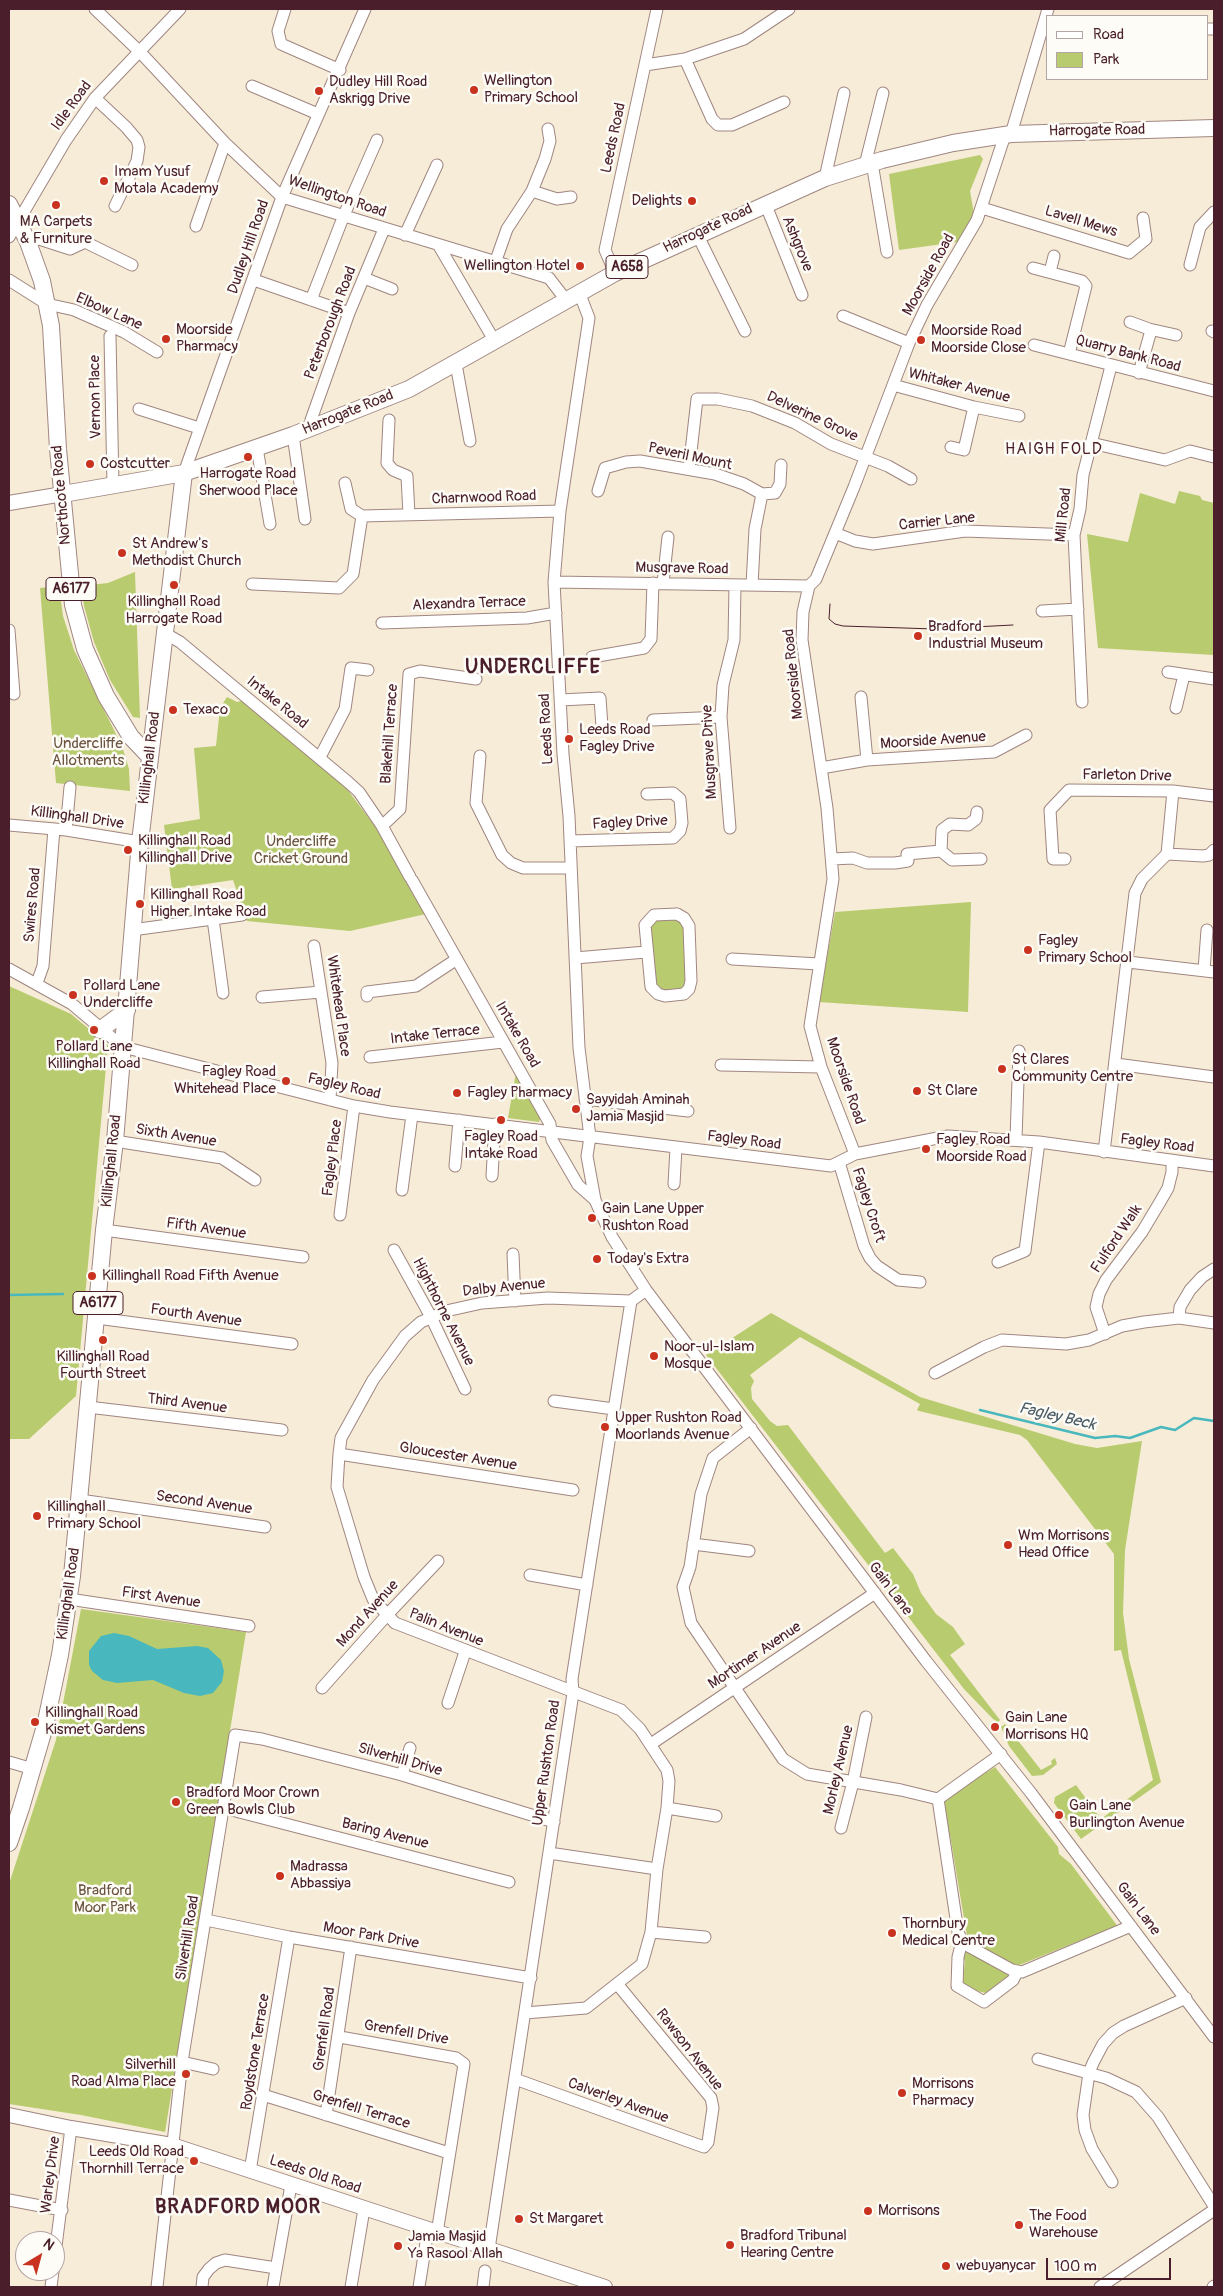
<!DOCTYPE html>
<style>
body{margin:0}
#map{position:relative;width:1223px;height:2296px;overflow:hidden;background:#f6ecd7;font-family:Pangolin,sans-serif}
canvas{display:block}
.frame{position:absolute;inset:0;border:10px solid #4a1f2b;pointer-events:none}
.legend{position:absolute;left:1046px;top:15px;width:162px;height:65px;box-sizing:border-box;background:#fdfcf7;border:1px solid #b5a4a5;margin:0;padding:6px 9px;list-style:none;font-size:15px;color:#4a1f2b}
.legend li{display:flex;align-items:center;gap:10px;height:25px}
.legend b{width:25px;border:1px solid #b5a4a5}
.north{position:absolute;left:15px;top:2231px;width:50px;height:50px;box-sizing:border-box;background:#fdfcf7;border:1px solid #b5a4a5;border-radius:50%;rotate:37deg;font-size:14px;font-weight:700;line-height:20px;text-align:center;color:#4a1f2b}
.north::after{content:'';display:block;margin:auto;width:18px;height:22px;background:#c8321e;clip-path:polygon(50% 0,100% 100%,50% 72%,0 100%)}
.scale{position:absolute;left:1046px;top:2258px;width:125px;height:22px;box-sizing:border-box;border:2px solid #4a1f2b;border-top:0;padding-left:6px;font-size:15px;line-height:18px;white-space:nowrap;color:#4a1f2b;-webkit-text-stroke:4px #fdfcf7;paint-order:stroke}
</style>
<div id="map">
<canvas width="1223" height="2296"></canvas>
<div class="frame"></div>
<ul class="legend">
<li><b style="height:6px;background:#fff"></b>Road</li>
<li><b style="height:14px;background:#b8cb6e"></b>Park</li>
</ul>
<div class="north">N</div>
<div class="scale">100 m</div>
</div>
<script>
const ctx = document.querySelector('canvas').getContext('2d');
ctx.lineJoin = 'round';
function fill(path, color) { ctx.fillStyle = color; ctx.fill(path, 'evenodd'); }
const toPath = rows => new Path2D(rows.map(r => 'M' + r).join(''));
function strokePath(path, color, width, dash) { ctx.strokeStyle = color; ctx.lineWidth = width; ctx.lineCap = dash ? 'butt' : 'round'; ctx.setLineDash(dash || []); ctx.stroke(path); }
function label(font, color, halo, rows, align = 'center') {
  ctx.font = font + ' Pangolin,sans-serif'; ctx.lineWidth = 5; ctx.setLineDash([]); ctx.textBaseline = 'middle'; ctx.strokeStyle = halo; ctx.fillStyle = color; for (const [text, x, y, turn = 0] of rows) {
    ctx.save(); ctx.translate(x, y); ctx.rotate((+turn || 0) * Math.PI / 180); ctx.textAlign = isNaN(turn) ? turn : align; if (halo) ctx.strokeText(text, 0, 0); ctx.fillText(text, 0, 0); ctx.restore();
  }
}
fill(toPath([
 [980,155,983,159,970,191,974,214,957,242,899,250,889,174],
 [1179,491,1200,496,1202,500,1214,503,1214,655,1098,648,1087,534,1128,542,1140,493,1175,504],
 [135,572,140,718,133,717,110,680,94,642,84,606,81,586,108,583],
 [59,586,63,616,74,650,122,746,129,769,130,791,56,783,40,588],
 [227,697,237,702,245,700,347,789,380,833,426,914,350,931,247,921,233,880,172,889,164,825,200,819,194,748,216,746,220,708],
 [971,902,968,1012,819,1002,835,912],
 [684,918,689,989,665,996,651,987,649,919],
 [9,986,71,1014,108,1045,76,1396,29,1439,9,1439],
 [516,1072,541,1116,539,1122,508,1118],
 [771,1313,920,1397,1075,1444,1097,1448,1142,1441,1125,1550,1123,1613,1129,1659,1161,1782,1081,1839,1054,1803,1055,1797,1076,1785,1101,1819,1153,1780,1121,1650,1114,1651,1114,1554,1027,1440,1020,1435,919,1411,917,1410,920,1404,800,1337,750,1375,754,1381,751,1388,752,1399,770,1421,777,1426,788,1425,885,1553,893,1548,913,1574,921,1593,936,1614,953,1627,965,1644,950,1655,1000,1720,998,1722,993,1719,964,1689,706,1355],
 [81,1609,246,1632,165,2132,81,2115,9,2104,9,1884,56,1740],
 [1005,1724,1041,1770,1052,1764,1051,1761,1055,1758,1057,1764,1043,1775,1032,1776,1009,1746,1001,1727],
 [995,1767,1058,1847,1059,1854,1071,1864,1119,1928,1098,1936,1094,1935,1017,1966,999,1960,977,1947,967,1936,950,1835,947,1833,943,1799],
 [967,1950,1009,1975,1010,1976,1005,1982,1000,1982,986,1993,976,1991,965,1985,963,1982,965,1961,962,1958,965,1951]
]), '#b8cb6e');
fill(toPath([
 [114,1633,129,1636,157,1649,197,1646,208,1648,221,1660,224,1671,222,1682,213,1693,200,1696,184,1693,153,1680,117,1683,103,1680,92,1671,89,1665,89,1651,101,1636]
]), '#49b8be');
strokePath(toPath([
 [9,1295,63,1294],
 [980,1410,1095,1438,1115,1436,1130,1438,1161,1427,1175,1430,1194,1418,1214,1421]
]), '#49b8be', 2.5);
const minor = toPath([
 [95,9,140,52,225,143,282,197,549,278,566,300],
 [285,9,278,31,281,44,340,70],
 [1207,29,1214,29],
 [685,59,712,119,718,125,732,125,784,102],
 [645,65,685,59,744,39,789,9],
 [252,86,318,114],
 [95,98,126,127,137,140,139,147,137,161,115,206],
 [1011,134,1048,9],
 [872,163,887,252],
 [865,165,883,93],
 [825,178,844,93],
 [532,191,557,199,571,197],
 [765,203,802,295],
 [982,208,1129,253,1146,239,1143,218],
 [196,226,225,143],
 [697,234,745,331],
 [405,235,437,165],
 [9,237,66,140,95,98,180,9],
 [28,242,39,239,70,249,85,242,132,265],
 [439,246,494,340],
 [495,263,507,229,532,191,545,159,550,141,548,129],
 [1190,265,1200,227,1214,212],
 [1033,268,1082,281,1086,286,1069,354],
 [1050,272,1054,256],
 [615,273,605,250,657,9],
 [364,278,392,289],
 [9,280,47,304,74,310,124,332,157,352],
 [254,280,349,313],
 [579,292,589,318,560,511,554,582,563,754,569,816,579,1048,590,1137,587,1156,595,1200,612,1237,646,1290,926,1661,1031,1793,1214,2037],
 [311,300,344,215,377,140],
 [843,316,909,343],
 [1130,322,1149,329,1150,334,1139,373],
 [1149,329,1176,335],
 [1212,331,1214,332],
 [110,336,113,486],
 [1034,345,1214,391],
 [456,364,470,441],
 [893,385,974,407,1019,416],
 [139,409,199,428],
 [389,420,387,463,393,470,407,476,409,515],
 [313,428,311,420,349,313,384,229],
 [293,435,305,519],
 [1091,443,1165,460,1190,451,1214,457],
 [951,447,964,450,974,407],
 [257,448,270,524],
 [689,469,697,399,718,399,752,406,795,423,831,444,888,466,911,479],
 [184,473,282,197,365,9],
 [345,483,351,509,362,516,560,511],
 [598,491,605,468,626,462,640,461,715,474,744,484,762,494,755,529,752,585],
 [762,494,775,493,780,484,781,465],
 [835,533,855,541,873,544,965,531,1074,535],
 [554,582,809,586],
 [663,583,668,537],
 [252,584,339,588,353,574,362,516],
 [1042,611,1078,609],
 [382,623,527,618,556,613],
 [9,630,14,694],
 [166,634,180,642,348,782,359,792,382,826,410,877],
 [592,657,644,648,651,639,653,583],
 [1168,672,1214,679],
 [861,697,867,760],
 [561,700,600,698,602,727],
 [1082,702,1074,535,1080,509,1083,475,1111,366],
 [1176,708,1184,675],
 [653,720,721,717],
 [480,756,476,803,502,855,511,863,523,868,571,868],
 [320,757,345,709,351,668,368,670],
 [821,768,867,760,994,752,1026,735],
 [9,825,66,830,140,842],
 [382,826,400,809,409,674,420,671,476,679],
 [730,828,721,717,723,685,734,640,735,585],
 [66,830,70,787],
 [570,841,673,838,680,831,682,823,680,799,673,793,647,794],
 [941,851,952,860,981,859],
 [1167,854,1203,856,1209,855,1214,850],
 [832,859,853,858,867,863,895,863,908,861,907,854,941,851,942,830,950,824,968,825,976,819,977,812],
 [1065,859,1053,859,1050,810,1069,790,1173,791,1214,796],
 [412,880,550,1124,552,1140,578,1185,595,1200],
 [677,914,684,918,689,926,691,981,689,989,684,994,665,996,658,994,651,987,645,925,654,915,677,914],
 [213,919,223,993],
 [132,930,242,915],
 [314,946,332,1063,330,1100],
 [575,958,646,952],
 [732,959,819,964],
 [1128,962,1214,972],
 [9,969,72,1004,123,1047,354,1106,390,1112,831,1166,855,1154,948,1136,1039,1142,1214,1166],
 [1204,970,1207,930],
 [37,983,43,966,54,829],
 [367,996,367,992,416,986,457,959],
 [262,997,321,992],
 [370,1057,503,1042],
 [1116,1064,1214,1077],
 [721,1065,821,1067],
 [585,1099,688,1111],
 [1016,1139,1019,1051],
 [115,1141,222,1158,255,1180],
 [1104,1152,1135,893,1142,879,1167,854,1173,791],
 [855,1154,821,1067,810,1026,833,879,827,808,802,640,803,612,809,586,816,579,854,487,909,343,927,305,977,220,1005,135],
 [839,1162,864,1246,870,1258,877,1266,898,1280,920,1282],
 [455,1166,459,1120],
 [492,1176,495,1124],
 [674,1184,676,1148],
 [402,1190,412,1115],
 [340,1215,354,1106],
 [104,1230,303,1257],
 [394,1250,431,1317,465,1389],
 [513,1254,515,1301],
 [998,1262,1025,1251,1039,1142],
 [97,1318,292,1344],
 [1179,1318,1180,1307,1190,1290,1202,1277,1214,1269],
 [1105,1334,1096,1307,1099,1294,1106,1280,1142,1232,1160,1202,1168,1188,1172,1172,1172,1161],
 [935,1373,984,1347,1002,1340,1066,1344,1089,1340,1122,1326,1144,1322,1179,1318,1214,1323],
 [554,1401,614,1409],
 [88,1407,282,1430],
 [751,1428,713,1458,701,1494,690,1567,683,1587,691,1623,783,1759,807,1774,901,1790,938,1799,1001,1754],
 [339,1454,573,1490],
 [80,1500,265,1527],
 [693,1544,749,1551],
 [530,1575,587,1585],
 [69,1599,249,1626],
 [322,1688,387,1615,438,1561],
 [448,1703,465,1652],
 [651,1744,875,1593],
 [9,1762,33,1769],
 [402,1775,410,1748],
 [938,1799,958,1932,962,1941,970,1947,1012,1970,1022,1972,1131,1926],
 [224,1808,509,1882],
 [667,1808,716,1816],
 [841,1828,853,1782,866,1717],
 [549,1853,657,1869],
 [206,1920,289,1937,531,1978],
 [651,1932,705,1937],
 [962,1941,958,1957,957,1986,984,2002,1013,1980,1017,1972],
 [525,2013,586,2008,642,1964,651,1932,657,1869,667,1808,669,1781,667,1770,640,1729,621,1710,395,1623,373,1599,364,1577,337,1487,339,1454,341,1438,373,1380,405,1336,421,1322,446,1311,482,1303,548,1298,631,1301],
 [340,2037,456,2058,464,2064,437,2233],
 [1038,2059,1106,2078,1136,2092,1158,2117,1214,2206],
 [182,2062,213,2069],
 [515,2079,704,2147,708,2142,713,2108,711,2098,618,1985],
 [263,2095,449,2153],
 [326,2115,351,1947],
 [250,2171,289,1937],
 [1112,2182,1092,2149,1085,2130,1083,2115,1089,2073,1093,2063,1103,2044,1113,2033,1124,2026,1186,1998],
 [9,2200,62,2210],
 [489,2249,573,1693,572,1679,631,1301,646,1290],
 [55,2254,71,2128],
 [51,2287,53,2271],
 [157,2287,182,2062,235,1735,262,1739,402,1775,554,1822],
 [202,2287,203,2277,209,2269,216,2263,225,2260,276,2268],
 [273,2287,291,2185],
 [351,2287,364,2209],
 [419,2287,428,2230],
 [483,2287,485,2271],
 [1100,2287,1214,2210],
 [1213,2287,1214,2286]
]);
const major = toPath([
 [9,503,63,494],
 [9,2115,71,2128,172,2145,605,2287]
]);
const highway = toPath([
 [9,204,28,242,42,281,51,326,58,449,73,605,85,649,106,696,131,737,149,756],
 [63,494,184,473,293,435,409,389,615,273,825,178,882,160,953,143,1011,134,1214,128],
 [100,1030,127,1010],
 [9,1843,21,1808,45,1726,60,1655,72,1576,104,1230,115,1141,140,842,184,473]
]);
strokePath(minor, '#a08681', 13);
strokePath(major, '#a08681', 16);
strokePath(highway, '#a08681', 18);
strokePath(minor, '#fff', 11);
strokePath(major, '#fff', 14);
strokePath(highway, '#fff', 16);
strokePath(toPath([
 [830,604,829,619,835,624,843,626,935,629,1013,625]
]), '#4a1f2b', 1);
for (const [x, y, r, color] of [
 [474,90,5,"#c8321e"],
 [319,91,5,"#c8321e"],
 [104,181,5,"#c8321e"],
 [692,201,5,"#c8321e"],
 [56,205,5,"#c8321e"],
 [580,266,5,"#c8321e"],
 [166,339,5,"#c8321e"],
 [921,340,5,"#c8321e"],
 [248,457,5,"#c8321e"],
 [90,464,5,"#c8321e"],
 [122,553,5,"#c8321e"],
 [174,585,5,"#c8321e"],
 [918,636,5,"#c8321e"],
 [173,710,5,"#c8321e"],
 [569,739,5,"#c8321e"],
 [128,850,5,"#c8321e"],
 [140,904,5,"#c8321e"],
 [1028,950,5,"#c8321e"],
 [73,995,5,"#c8321e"],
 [94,1030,5,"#c8321e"],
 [1002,1069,5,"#c8321e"],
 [286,1081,5,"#c8321e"],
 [917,1091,5,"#c8321e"],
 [457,1093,5,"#c8321e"],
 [576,1109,5,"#c8321e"],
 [501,1120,5,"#c8321e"],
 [926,1149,5,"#c8321e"],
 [592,1218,5,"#c8321e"],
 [597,1259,5,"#c8321e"],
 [92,1276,5,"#c8321e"],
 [103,1340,5,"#c8321e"],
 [654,1356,5,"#c8321e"],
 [605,1427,5,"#c8321e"],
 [37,1516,5,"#c8321e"],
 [1008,1545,5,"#c8321e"],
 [35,1722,5,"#c8321e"],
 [995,1727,5,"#c8321e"],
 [176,1802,5,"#c8321e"],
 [1059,1815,5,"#c8321e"],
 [280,1876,5,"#c8321e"],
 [892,1933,5,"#c8321e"],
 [186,2074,5,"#c8321e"],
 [902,2093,5,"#c8321e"],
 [194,2161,5,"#c8321e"],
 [868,2211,5,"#c8321e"],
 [519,2219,5,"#c8321e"],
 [1019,2225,5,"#c8321e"],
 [730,2245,5,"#c8321e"],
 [398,2246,5,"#c8321e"],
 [946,2266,5,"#c8321e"]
]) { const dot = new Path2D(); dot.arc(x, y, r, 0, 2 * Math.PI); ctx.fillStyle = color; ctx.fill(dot); strokePath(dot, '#fdfcf7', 2); }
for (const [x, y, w] of [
 [627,267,42],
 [71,589,50],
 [98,1303,50]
]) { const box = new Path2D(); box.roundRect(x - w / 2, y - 11.5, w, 23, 4); ctx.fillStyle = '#fdfcf7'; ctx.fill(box); strokePath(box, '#4a1f2b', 1); }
label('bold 14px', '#4a1f2b', null, [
 ["A658",627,267],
 ["A6177",71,589],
 ["A6177",98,1303]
]);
label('15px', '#4a1f2b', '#fdfcf7', [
 ["Wellington",484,81],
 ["Primary School",484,98],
 ["Dudley Hill Road",329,82],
 ["Askrigg Drive",329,99],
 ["Imam Yusuf",114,172],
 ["Motala Academy",114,189],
 ["Delights",682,201,"right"],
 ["MA Carpets",56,222,"center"],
 ["& Furniture",56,239,"center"],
 ["Wellington Hotel",570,266,"right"],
 ["Moorside",176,330],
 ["Pharmacy",176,347],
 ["Moorside Road",931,331],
 ["Moorside Close",931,348],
 ["Costcutter",100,464],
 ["Harrogate Road",248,474,"center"],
 ["Sherwood Place",248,491,"center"],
 ["St Andrew's",132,544],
 ["Methodist Church",132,561],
 ["Killinghall Road",174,602,"center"],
 ["Harrogate Road",174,619,"center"],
 ["Bradford",928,627],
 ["Industrial Museum",928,644],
 ["Texaco",183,710],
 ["Leeds Road",579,730],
 ["Fagley Drive",579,747],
 ["Killinghall Road",138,841],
 ["Killinghall Drive",138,858],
 ["Killinghall Road",150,895],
 ["Higher Intake Road",150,912],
 ["Fagley",1038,941],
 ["Primary School",1038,958],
 ["Pollard Lane",83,986],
 ["Undercliffe",83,1003],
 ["Pollard Lane",94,1047,"center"],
 ["Killinghall Road",94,1064,"center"],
 ["St Clares",1012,1060],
 ["Community Centre",1012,1077],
 ["Fagley Road",276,1072,"right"],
 ["Whitehead Place",276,1089,"right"],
 ["St Clare",927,1091],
 ["Fagley Pharmacy",467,1093],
 ["Sayyidah Aminah",586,1100],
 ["Jamia Masjid",586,1117],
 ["Fagley Road",501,1137,"center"],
 ["Intake Road",501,1154,"center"],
 ["Fagley Road",936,1140],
 ["Moorside Road",936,1157],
 ["Gain Lane Upper",602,1209],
 ["Rushton Road",602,1226],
 ["Today's Extra",607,1259],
 ["Killinghall Road Fifth Avenue",102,1276],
 ["Noor-ul-Islam",664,1347],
 ["Mosque",664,1364],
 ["Killinghall Road",103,1357,"center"],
 ["Fourth Street",103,1374,"center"],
 ["Upper Rushton Road",615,1418],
 ["Moorlands Avenue",615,1435],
 ["Killinghall",47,1507],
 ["Primary School",47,1524],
 ["Wm Morrisons",1018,1536],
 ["Head Office",1018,1553],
 ["Killinghall Road",45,1713],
 ["Kismet Gardens",45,1730],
 ["Gain Lane",1005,1718],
 ["Morrisons HQ",1005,1735],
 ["Bradford Moor Crown",186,1793],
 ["Green Bowls Club",186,1810],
 ["Gain Lane",1069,1806],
 ["Burlington Avenue",1069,1823],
 ["Madrassa",290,1867],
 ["Abbassiya",290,1884],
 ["Thornbury",902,1924],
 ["Medical Centre",902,1941],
 ["Silverhill",176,2065,"right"],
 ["Road Alma Place",176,2082,"right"],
 ["Morrisons",912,2084],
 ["Pharmacy",912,2101],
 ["Leeds Old Road",184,2152,"right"],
 ["Thornhill Terrace",184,2169,"right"],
 ["Morrisons",878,2211],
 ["The Food",1029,2216],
 ["Warehouse",1029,2233],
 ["St Margaret",529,2219],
 ["Bradford Tribunal",740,2236],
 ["Hearing Centre",740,2253],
 ["Jamia Masjid",408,2237],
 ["Ya Rasool Allah",408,2254],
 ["webuyanycar",956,2266]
], 'left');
label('15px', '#4a1f2b', '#fdfcf7', [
 ["Idle Road",72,106,-54],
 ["Harrogate Road",1097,131,-1],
 ["Leeds Road",614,138,-78],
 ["Wellington Road",337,197,19],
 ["Lavell Mews",1081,222,17],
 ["Harrogate Road",708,229,-25],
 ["Ashgrove",797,244,68],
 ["Dudley Hill Road",249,247,-71],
 ["Moorside Road",929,275,-61],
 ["Elbow Lane",109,312,24],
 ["Peterborough Road",331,323,-69],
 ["Quarry Bank Road",1128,354,15],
 ["Whitaker Avenue",959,386,14],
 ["Vernon Place",96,397,-91],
 ["Harrogate Road",348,413,-22],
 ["Delverine Grove",812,417,25],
 ["Peveril Mount",690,457,12],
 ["Northcote Road",62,495,-95],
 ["Charnwood Road",484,498,-2],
 ["Mill Road",1064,515,-84],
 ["Carrier Lane",937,522,-6],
 ["Musgrave Road",682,569,1],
 ["Alexandra Terrace",469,604,-2],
 ["Moorside Road",794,674,-96],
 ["Intake Road",277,703,39],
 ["Leeds Road",547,729,-93],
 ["Blakehill Terrace",390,734,-86],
 ["Moorside Avenue",933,741,-4],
 ["Musgrave Drive",710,752,-93],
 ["Killinghall Road",150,758,-83],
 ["Farleton Drive",1127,776,1],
 ["Killinghall Drive",77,818,8],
 ["Fagley Drive",630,823,-3],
 ["Swires Road",33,905,-85],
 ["Whitehead Place",338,1006,82],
 ["Intake Terrace",435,1035,-6],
 ["Intake Road",517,1035,60],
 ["Moorside Road",845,1081,71],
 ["Fagley Road",344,1087,13],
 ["Sixth Avenue",176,1136,9],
 ["Fagley Road",744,1141,7],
 ["Fagley Road",1157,1144,7],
 ["Fagley Place",333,1158,-83],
 ["Killinghall Road",112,1161,-84],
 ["Fagley Croft",868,1205,72],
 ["Fifth Avenue",206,1229,8],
 ["Fulford Walk",1117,1239,-56],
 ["Dalby Avenue",504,1288,-6],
 ["Highthorne Avenue",443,1312,63],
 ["Fourth Avenue",196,1316,8],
 ["Third Avenue",187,1404,7],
 ["Gloucester Avenue",458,1457,9],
 ["Second Avenue",204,1503,8],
 ["Gain Lane",890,1589,53],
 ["Killinghall Road",69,1594,-82],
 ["First Avenue",161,1598,8],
 ["Mond Avenue",368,1614,-48],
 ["Palin Avenue",446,1628,22],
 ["Mortimer Avenue",755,1656,-34],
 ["Silverhill Drive",400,1760,16],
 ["Upper Rushton Road",547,1763,-82],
 ["Morley Avenue",839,1770,-77],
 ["Baring Avenue",385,1834,14],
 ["Gain Lane",1138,1909,53],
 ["Moor Park Drive",371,1936,10],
 ["Silverhill Road",188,1938,-81],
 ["Grenfell Road",325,2029,-82],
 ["Grenfell Drive",406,2033,10],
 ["Rawson Avenue",689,2050,52],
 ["Roydstone Terrace",256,2052,-81],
 ["Calverley Avenue",618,2101,20],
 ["Grenfell Terrace",361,2110,17],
 ["Warley Drive",51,2175,-83],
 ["Leeds Old Road",315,2175,18]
]);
label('15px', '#6b533f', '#fdfcf7', [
 ["Undercliffe",88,744],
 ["Allotments",88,761],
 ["Undercliffe",301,842],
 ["Cricket Ground",301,859],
 ["Bradford",105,1891],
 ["Moor Park",105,1908]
]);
ctx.letterSpacing = '1px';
label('16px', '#4a1f2b', '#fdfcf7', [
 ["HAIGH FOLD",1054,450]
]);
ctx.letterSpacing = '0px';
label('italic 16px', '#4a5c66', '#fdfcf7', [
 ["Fagley Beck",1057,1417,13]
]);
ctx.letterSpacing = '1px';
label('bold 20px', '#4a1f2b', '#fdfcf7', [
 ["UNDERCLIFFE",533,668],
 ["BRADFORD MOOR",238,2208]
]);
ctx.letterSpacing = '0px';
</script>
